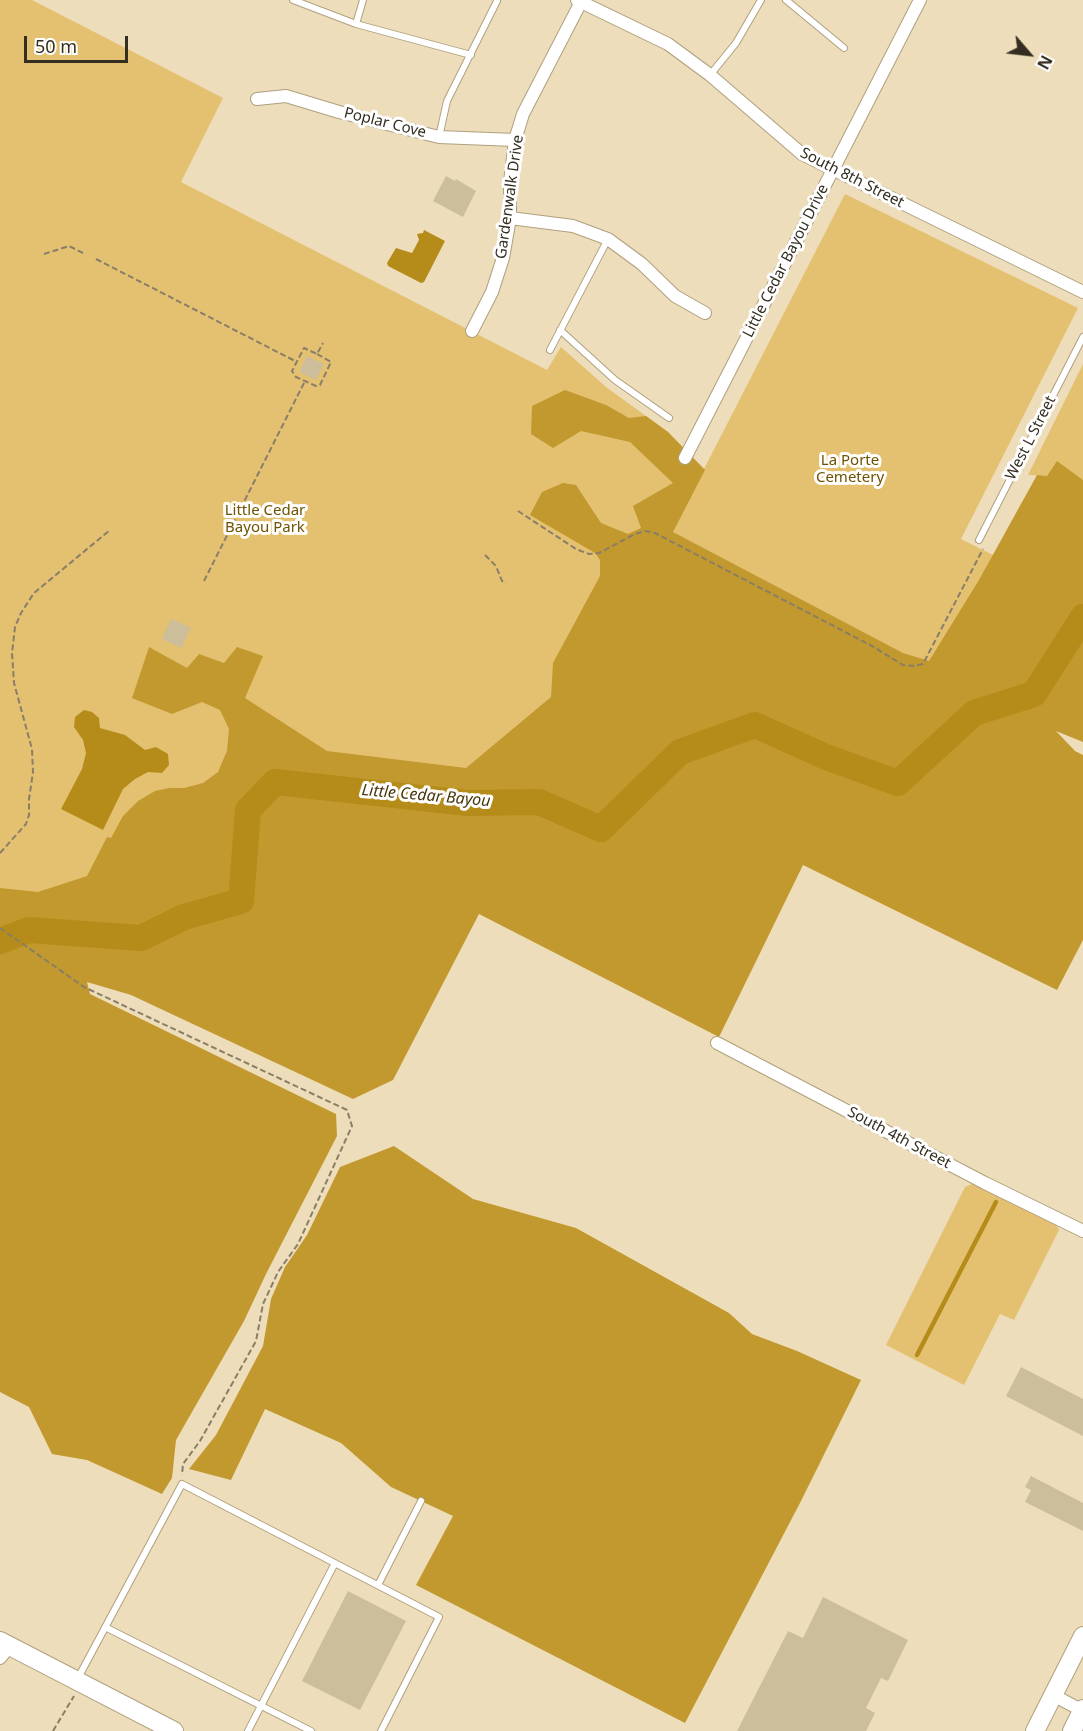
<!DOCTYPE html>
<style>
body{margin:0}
#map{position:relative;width:1083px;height:1731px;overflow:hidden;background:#eeddba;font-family:"Noto Sans",sans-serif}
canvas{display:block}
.north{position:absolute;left:999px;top:24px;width:60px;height:60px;-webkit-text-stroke:4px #fff;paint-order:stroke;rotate:118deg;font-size:16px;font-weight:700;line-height:24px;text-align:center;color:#342e20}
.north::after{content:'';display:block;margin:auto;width:21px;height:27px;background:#342e20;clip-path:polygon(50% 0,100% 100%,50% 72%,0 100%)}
.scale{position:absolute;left:24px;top:36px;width:104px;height:27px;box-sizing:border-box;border:3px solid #342e20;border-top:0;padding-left:8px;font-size:18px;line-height:21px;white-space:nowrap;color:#342e20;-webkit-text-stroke:4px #fff;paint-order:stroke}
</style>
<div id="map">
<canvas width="1083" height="1731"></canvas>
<div class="north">N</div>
<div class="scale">50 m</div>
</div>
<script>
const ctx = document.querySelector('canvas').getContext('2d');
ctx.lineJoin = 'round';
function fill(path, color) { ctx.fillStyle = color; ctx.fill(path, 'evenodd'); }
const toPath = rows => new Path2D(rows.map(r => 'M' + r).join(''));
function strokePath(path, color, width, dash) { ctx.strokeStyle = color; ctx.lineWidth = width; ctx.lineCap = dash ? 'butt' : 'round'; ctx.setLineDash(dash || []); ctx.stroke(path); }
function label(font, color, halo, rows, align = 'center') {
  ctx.font = font + ' "Noto Sans",sans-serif'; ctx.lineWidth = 6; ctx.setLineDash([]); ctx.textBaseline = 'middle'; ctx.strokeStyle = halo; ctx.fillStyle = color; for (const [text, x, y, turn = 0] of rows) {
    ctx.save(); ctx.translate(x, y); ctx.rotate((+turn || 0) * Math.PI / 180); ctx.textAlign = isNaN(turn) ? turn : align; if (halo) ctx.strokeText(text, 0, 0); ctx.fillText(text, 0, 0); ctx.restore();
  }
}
fill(toPath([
 [0,0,32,0,223,98,181,182,547,370,561,347,606,387,668,432,704,469,845,194,1078,308,961,539,1005,561,936,697,560,751,0,941],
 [1083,364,1083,480,1057,462,1047,476,1028,475],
 [974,1183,1049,1220,1056,1225,1059,1230,1014,1320,1000,1314,964,1385,886,1345,965,1187]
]), '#e4c171');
fill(toPath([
 [565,390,606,405,629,418,646,416,668,432,705,470,673,532,903,653,929,661,979,580,1037,475,1047,476,1057,461,1083,480,1083,742,1056,731,1075,751,1083,755,1083,940,1057,990,803,865,719,1037,479,914,393,1080,353,1099,131,995,87,982,90,994,336,1114,337,1136,266,1274,244,1321,176,1440,172,1478,162,1494,87,1460,52,1454,29,1407,0,1392,0,888,38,892,87,876,107,837,111,838,123,816,138,801,155,791,169,788,184,788,203,783,218,772,227,751,229,729,220,710,202,702,172,714,132,698,149,647,187,668,199,654,224,663,237,647,263,656,245,698,327,751,466,768,551,697,553,663,600,576,600,560,595,553,530,515,542,492,563,483,576,485,601,523,628,534,641,528,633,506,673,483,630,442,581,431,553,448,531,434,532,406],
 [394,1146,473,1199,576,1228,729,1313,752,1334,797,1351,861,1380,801,1501,685,1723,416,1585,453,1516,391,1487,341,1443,265,1409,231,1480,189,1469,216,1435,263,1346,271,1299,285,1267,307,1235,340,1167]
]), '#c2992e');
fill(toPath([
 [424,230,445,241,424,282,421,283,388,266,387,263,396,248,412,253,419,240,417,234,423,233],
 [84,710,92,712,99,718,100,728,125,735,145,750,156,747,168,754,169,765,162,773,148,772,135,779,123,789,103,830,61,809,82,769,86,753,83,740,74,727,75,717]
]), '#b58c1a');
strokePath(toPath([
 [917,1355,996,1202]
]), '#b58c1a', 4.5);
strokePath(toPath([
 [0,941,29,930,141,938,184,917,241,901,248,810,275,782,468,803,539,802,601,829,680,752,755,725,826,757,898,783,974,713,1034,694,1083,617]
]), '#b58c1a', 26);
fill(toPath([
 [446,176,455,181,456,179,476,191,463,217,433,201],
 [307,356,324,364,316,380,299,372],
 [171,619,191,628,181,648,162,639],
 [1021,1367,1083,1399,1083,1436,1006,1396],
 [1031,1476,1083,1503,1083,1531,1025,1502,1031,1490,1025,1487],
 [348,1591,406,1621,360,1710,302,1681],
 [823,1597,908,1640,888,1681,881,1678,866,1708,875,1713,866,1731,737,1731,788,1631,803,1638]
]), '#cdbe9b');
const lane = toPath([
 [293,0,356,24,471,55],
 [786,0,844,48],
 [356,24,363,0],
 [710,75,736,43,761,0],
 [439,137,447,101,497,1],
 [560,330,615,380,669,418],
 [550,350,608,239],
 [979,540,1083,337],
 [378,1585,421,1501],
 [105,1627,311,1731],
 [78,1678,182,1484,439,1617,381,1731],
 [248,1731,335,1563]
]);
const street = toPath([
 [577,0,668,44,710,75,802,154,1083,292],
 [257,99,286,96,339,112,439,137,515,140],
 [510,218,573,226,608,239,642,264,675,296,705,313],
 [472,331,492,292,503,258,510,218,510,182,515,140,523,114,582,0],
 [685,458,920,0],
 [717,1043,985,1183,1083,1231],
 [0,1658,10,1646],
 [1053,1695,1083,1711]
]);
const secondary = toPath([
 [0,1641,174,1731],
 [1035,1731,1083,1636],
 [1072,1731,1083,1709]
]);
strokePath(lane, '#afa07e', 8);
strokePath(street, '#afa07e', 14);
strokePath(secondary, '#afa07e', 20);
strokePath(toPath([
 [44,254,69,246,83,253],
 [96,259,297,362],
 [317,354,331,362,320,385,316,386,296,377,292,371,304,348,317,354,323,343],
 [518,511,576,549,589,554,599,553,635,534,645,531,655,533,872,646,903,665,913,666,923,664,983,549],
 [485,555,496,566,502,581,506,583],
 [204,581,305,381],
 [0,853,26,824,29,815,29,799,33,772,32,749,14,683,12,653,15,627,21,613,34,593,110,530],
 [0,928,84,987,347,1110,352,1126,298,1244,278,1272,263,1304,256,1341,200,1441,183,1464,182,1475],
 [53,1731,74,1696]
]), '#897e67', 2, [6, 3]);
strokePath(lane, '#fff', 6);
strokePath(street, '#fff', 12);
strokePath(secondary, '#fff', 18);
label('15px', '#342e20', '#fff', [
 ["Poplar Cove",385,123,14],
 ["South 8th Street",852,178,27],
 ["Gardenwalk Drive",510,197,-82],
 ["Little Cedar Bayou Drive",786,261,-63],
 ["West L Street",1031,438,-63],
 ["South 4th Street",899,1138,28]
]);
label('15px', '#6f5300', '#fff', [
 ["La Porte",850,461],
 ["Cemetery",850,478],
 ["Little Cedar",265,511],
 ["Bayou Park",265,528]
]);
label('italic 16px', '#473609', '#fff', [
 ["Little Cedar Bayou",426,796,5]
]);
</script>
